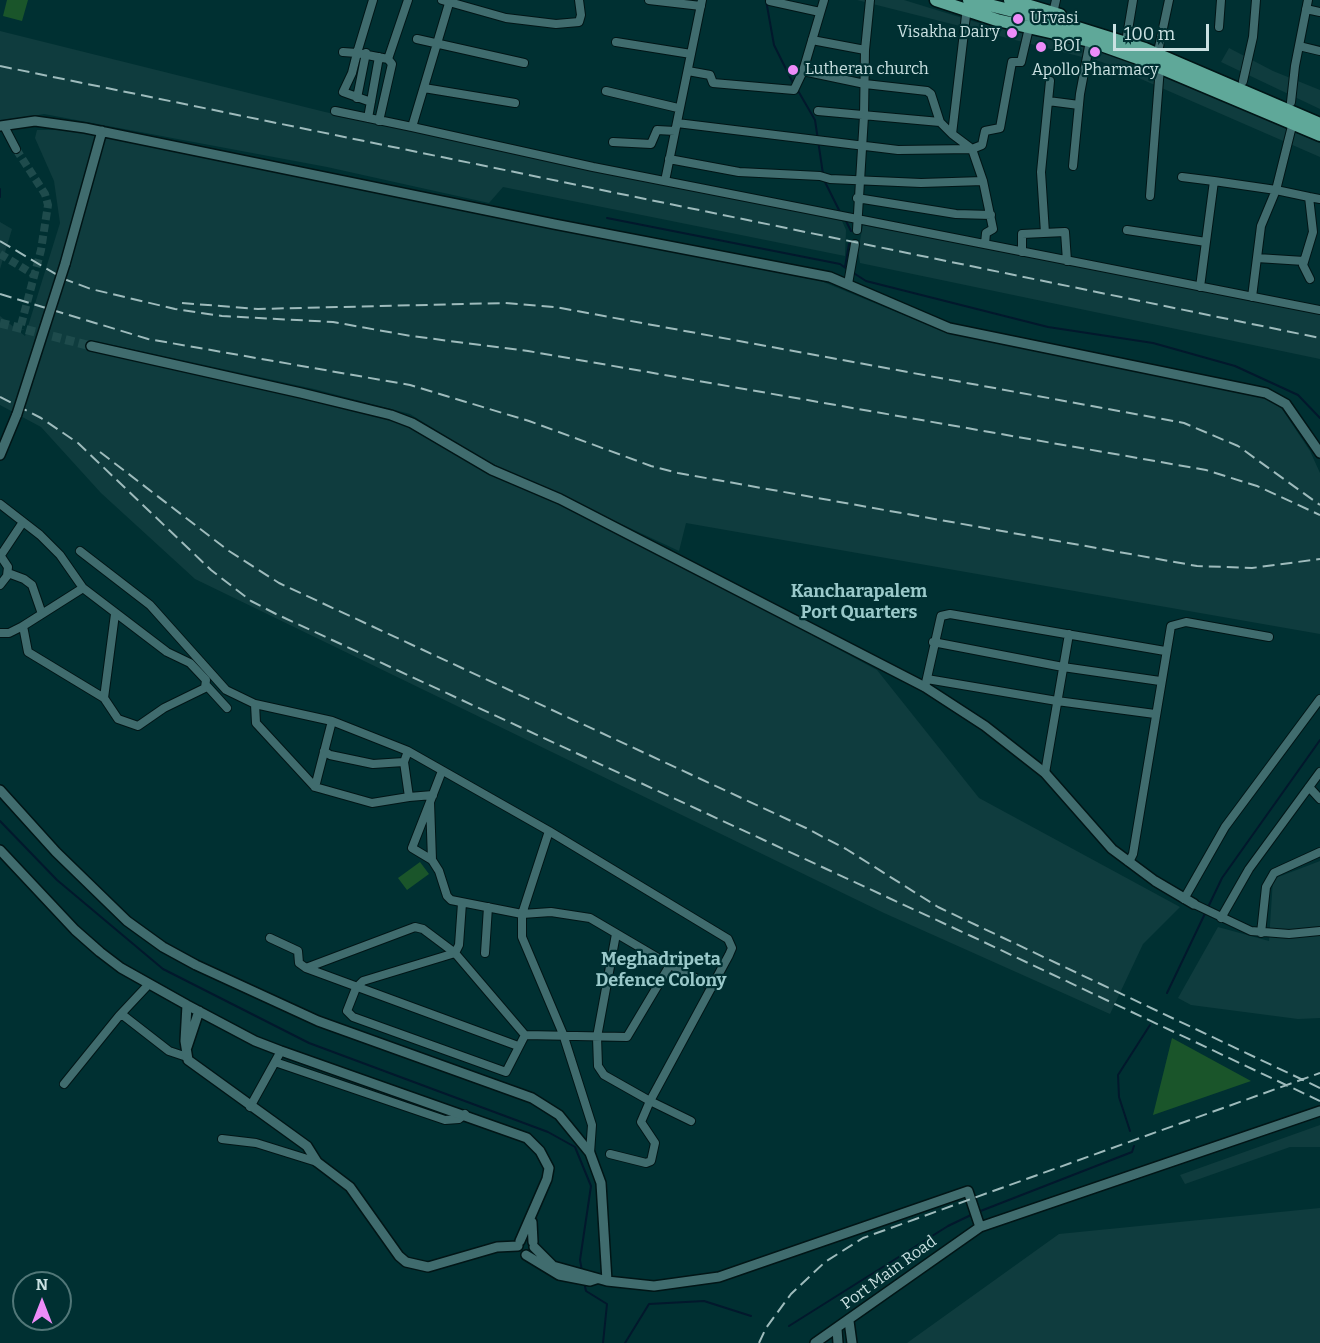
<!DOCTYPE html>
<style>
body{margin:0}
#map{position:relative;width:1320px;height:1343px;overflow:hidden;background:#003032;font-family:Bitter,serif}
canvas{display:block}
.north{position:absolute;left:12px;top:1271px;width:60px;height:60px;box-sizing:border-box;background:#003032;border:2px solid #517778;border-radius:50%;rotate:0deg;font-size:16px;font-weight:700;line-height:24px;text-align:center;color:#cae1e2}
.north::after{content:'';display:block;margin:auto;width:21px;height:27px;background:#ee8cf9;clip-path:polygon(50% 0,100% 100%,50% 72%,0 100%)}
.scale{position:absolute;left:1113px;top:24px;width:96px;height:27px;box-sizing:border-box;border:3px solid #cae1e2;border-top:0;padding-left:8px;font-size:18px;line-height:21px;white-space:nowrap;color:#cae1e2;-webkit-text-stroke:4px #003032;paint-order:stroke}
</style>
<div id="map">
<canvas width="1320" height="1343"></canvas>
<div class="north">N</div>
<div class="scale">100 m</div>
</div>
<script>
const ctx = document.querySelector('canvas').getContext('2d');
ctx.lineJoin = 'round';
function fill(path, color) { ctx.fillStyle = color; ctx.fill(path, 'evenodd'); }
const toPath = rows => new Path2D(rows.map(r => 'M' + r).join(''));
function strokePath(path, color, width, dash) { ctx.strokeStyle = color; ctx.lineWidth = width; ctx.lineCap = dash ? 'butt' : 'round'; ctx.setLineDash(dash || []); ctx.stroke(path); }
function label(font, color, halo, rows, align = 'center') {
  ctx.font = font + ' Bitter,serif'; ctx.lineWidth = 4.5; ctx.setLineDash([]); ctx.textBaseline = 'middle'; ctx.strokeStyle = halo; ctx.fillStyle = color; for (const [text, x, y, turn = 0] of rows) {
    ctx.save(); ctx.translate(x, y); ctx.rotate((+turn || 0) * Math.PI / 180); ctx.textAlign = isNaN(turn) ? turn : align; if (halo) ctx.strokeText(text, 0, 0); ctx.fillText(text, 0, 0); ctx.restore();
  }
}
fill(toPath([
 [857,0,904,0,982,24,1090,48,1135,63,1320,143,1320,157,1102,62],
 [0,31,325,112,842,221,846,230,845,256,503,187,489,203,327,167,44,114,0,122],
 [1229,48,1273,71,1320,90,1320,109,1221,62],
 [37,130,72,130,483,215,821,281,945,332,1267,398,1282,409,1310,451,1320,473,1320,634,686,523,679,551,484,460,410,414,314,389,95,341,90,351,154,363,403,422,572,506,877,670,979,798,1180,907,1143,944,1110,1014,884,913,195,579,101,493,41,427,0,405,0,298,0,316,25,336,60,223,54,181,35,138],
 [0,222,12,229,0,269],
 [863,225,1320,314,1320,359,860,263,858,251],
 [1320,861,1320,1018,1298,1019,1191,1005,1178,998,1218,927,1269,941,1273,879],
 [1320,1125,1320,1147,1290,1147,1185,1184,1180,1175],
 [1320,1208,1320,1343,907,1343,1059,1234]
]), '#0f3c3e');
fill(toPath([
 [7,0,28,0,22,21,3,16],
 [420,862,429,874,407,890,398,878],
 [1172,1038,1251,1081,1153,1115]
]), '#1a552a');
strokePath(toPath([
 [766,0,774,45,794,85],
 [797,89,815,120,823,174],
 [824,180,840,212],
 [0,189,0,197],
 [607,218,840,264,847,269],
 [845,219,851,231],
 [845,267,849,244],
 [852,272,866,281,1048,327,1153,343,1235,366,1298,395,1320,418],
 [0,821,57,880,163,969,309,1043,548,1132,575,1147,591,1186,580,1260,582,1271],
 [1167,993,1222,878,1320,740],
 [1130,1131,1119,1097,1118,1075,1150,1025],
 [978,1212,1132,1152,1134,1146],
 [584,1282,586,1291,607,1304,603,1343],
 [789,1326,948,1226,973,1214],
 [625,1343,649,1304,704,1301,751,1316]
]), '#02182c', 2);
strokePath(toPath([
 [16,149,45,194,48,205,41,250,20,329],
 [0,254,33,274]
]), '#1e4b4c', 8, [8, 4]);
strokePath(toPath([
 [0,323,91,346]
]), '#1e4b4c', 9, [9, 4.5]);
const minor = toPath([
 [373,0,357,53,388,59,392,64,379,121],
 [442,0,506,18,556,24,579,22,581,15,579,0],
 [649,0,701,6],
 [770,1,820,12],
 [967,7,952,134,972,149,983,181,993,229,986,233,985,244],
 [1306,9,1320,12],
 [1053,13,1056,0],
 [1219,27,1221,0],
 [1127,36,1133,0],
 [417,39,524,63],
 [812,40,865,50],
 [616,42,691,54],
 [1299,46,1320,51],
 [1159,47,1169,0],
 [343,52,357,53,352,73,343,92,371,102],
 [388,59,408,0],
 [688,71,710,75,713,83,794,90,803,71,824,0],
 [803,71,865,84,927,91,931,94,940,122],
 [1243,81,1253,37,1256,0],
 [424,88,515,103],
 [606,91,678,108],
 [357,98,366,53],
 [1048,101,1079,105],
 [1291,102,1295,66,1308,0],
 [335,111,412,127,450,0],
 [818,111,940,122,952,134],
 [368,118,379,57],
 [677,123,898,150,972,149,982,145,985,131,1000,128,1012,62,1021,62,1029,28],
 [4,126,16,149],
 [412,127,593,167,1320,310],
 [613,142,651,144,657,130,675,131],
 [669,159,739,172,820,176,830,179,921,183,983,181],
 [1073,166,1080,94,1090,41],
 [1182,177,1214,181],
 [665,181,702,0],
 [1150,196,1160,67],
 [1309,197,1320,199],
 [857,198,956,214,991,215],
 [857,230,864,116,865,50,870,0],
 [1127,230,1206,242],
 [1045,233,1041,172,1050,81],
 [1022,252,1022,234,1065,232,1067,261],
 [1257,258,1304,261],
 [848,284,855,244],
 [1200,287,1214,181,1276,190,1293,122],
 [1252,297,1261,226,1276,190,1309,197,1313,232,1303,265,1310,279],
 [0,504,40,535,60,555,83,588,23,626,9,633,0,633],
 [80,551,150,605,226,690,255,704,332,721,408,751,549,831,728,939,732,948,729,955,650,1101,691,1121],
 [0,555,8,567,7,576,0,585],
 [1,555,23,522],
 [8,573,24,579,32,585,42,614],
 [23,626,28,652,104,698,118,719,138,726,164,708,205,688,206,680,190,663,167,652,83,588],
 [933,642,1063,667,1160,681],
 [927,679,1057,701,1155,714],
 [207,686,227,708],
 [925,687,941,616,950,614,1165,651],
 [104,698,115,614],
 [255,704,256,723,315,787,372,803,409,797,404,762,408,751],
 [324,751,330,755,373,764,404,762],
 [442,771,430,802,432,860,439,871,447,896,451,900,522,914,551,912,590,918,670,965,713,987],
 [1045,773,1069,634],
 [315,787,332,721],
 [1309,787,1320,799],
 [409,797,433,795],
 [430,802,412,848,432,860],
 [549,831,522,914,522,937,563,1034,592,1125,590,1153],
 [1129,862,1133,854,1171,626,1186,622,1269,637],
 [1184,899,1225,827,1320,699],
 [462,903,459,945,455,953,423,929,415,927,306,968,518,1046],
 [1194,904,1251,931,1289,934,1320,931],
 [1221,918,1249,869,1320,772],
 [1261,933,1266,887,1274,873,1320,852],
 [270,938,298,951,299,963,306,968],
 [485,953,488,907],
 [119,1016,149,984],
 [525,1035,455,953,363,981,356,988,347,1011,353,1017,506,1072,525,1035,627,1037,670,965],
 [275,1062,445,1120,459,1119,465,1114],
 [64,1084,119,1016,124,1016,169,1051,187,1057],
 [250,1107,281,1051],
 [222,1139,256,1143,317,1162],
 [610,1154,646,1163,651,1161,655,1143,641,1122,650,1101,604,1075,598,1066,597,1037,616,934]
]);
const tertiary = toPath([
 [0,126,35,121,85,128,554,224,830,277,949,328,1266,393,1286,404,1320,453],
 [65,264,102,131],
 [91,346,301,393,391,415,412,423,492,470,560,499,925,687,985,726,1045,773,1112,849,1155,881,1194,904],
 [0,455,17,414],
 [0,790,56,852,127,921,163,947,196,965,318,1021,532,1098,559,1115,590,1153,601,1183,607,1281,654,1286,719,1277,968,1191,980,1227,1320,1111],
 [0,850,75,930,100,952,121,968,187,1005,255,1041,281,1051,527,1138,540,1151,549,1168,547,1179,520,1241],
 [187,1005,185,1041,188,1060,307,1146,317,1162,350,1187,399,1256,406,1262,428,1267,497,1247,518,1246],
 [187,1047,199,1011],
 [532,1222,533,1242],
 [534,1247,553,1266,607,1281],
 [526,1255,559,1275,590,1281,596,1279],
 [849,1321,852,1343],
 [837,1329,838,1343],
 [815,1343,980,1227]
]);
const primary = toPath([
 [936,0,997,20,1090,41,1135,57,1320,135],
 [969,0,1065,24,1145,49,1320,124],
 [1010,0,1060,15]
]);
strokePath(minor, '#011516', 10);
strokePath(tertiary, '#011516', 12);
strokePath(primary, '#011516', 15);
strokePath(minor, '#406c6e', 8);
strokePath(tertiary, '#406c6e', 9);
strokePath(primary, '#5fa899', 12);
strokePath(toPath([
 [0,66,1320,338],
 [0,241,64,279,91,289,175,309,222,316,333,322,411,336,528,351,1206,470,1257,486,1320,515],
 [0,294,148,339,410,385,529,421,651,466,678,473,1197,566,1252,568,1320,559],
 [182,303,258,309,505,303,555,307,1184,423,1238,446,1320,505],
 [0,397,41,418,78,443,211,570,251,601,276,614,971,936,1320,1101],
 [100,452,229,551,279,583,806,828,846,849,938,907,1320,1088],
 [759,1343,766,1328,791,1294,825,1262,863,1238,1320,1073]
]), '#9ebbbc', 2, [12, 6]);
const tertiaryBridge = toPath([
 [17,414,65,264]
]);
strokePath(tertiaryBridge, '#011516', 12, []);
strokePath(tertiaryBridge, '#406c6e', 9);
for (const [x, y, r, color] of [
 [1018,19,6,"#ee8cf9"],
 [1012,33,6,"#ee8cf9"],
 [1041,47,6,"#ee8cf9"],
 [1095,52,6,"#ee8cf9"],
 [793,70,6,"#ee8cf9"]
]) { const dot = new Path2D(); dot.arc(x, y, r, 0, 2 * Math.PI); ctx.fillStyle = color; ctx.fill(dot); strokePath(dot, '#003032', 2); }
label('16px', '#cae1e2', '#003032', [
 ["Urvasi",1030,19],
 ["Visakha Dairy",1000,33,"right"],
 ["BOI",1053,47],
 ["Lutheran church",805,70],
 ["Apollo Pharmacy",1095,71,"center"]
], 'left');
label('16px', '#cae1e2', '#003032', [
 ["Port Main Road",889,1273,-36]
]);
label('bold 18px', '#9ac9ca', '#003032', [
 ["Kancharapalem",859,592],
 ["Port Quarters",859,613],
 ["Meghadripeta",661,960],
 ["Defence Colony",661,981]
]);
</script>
